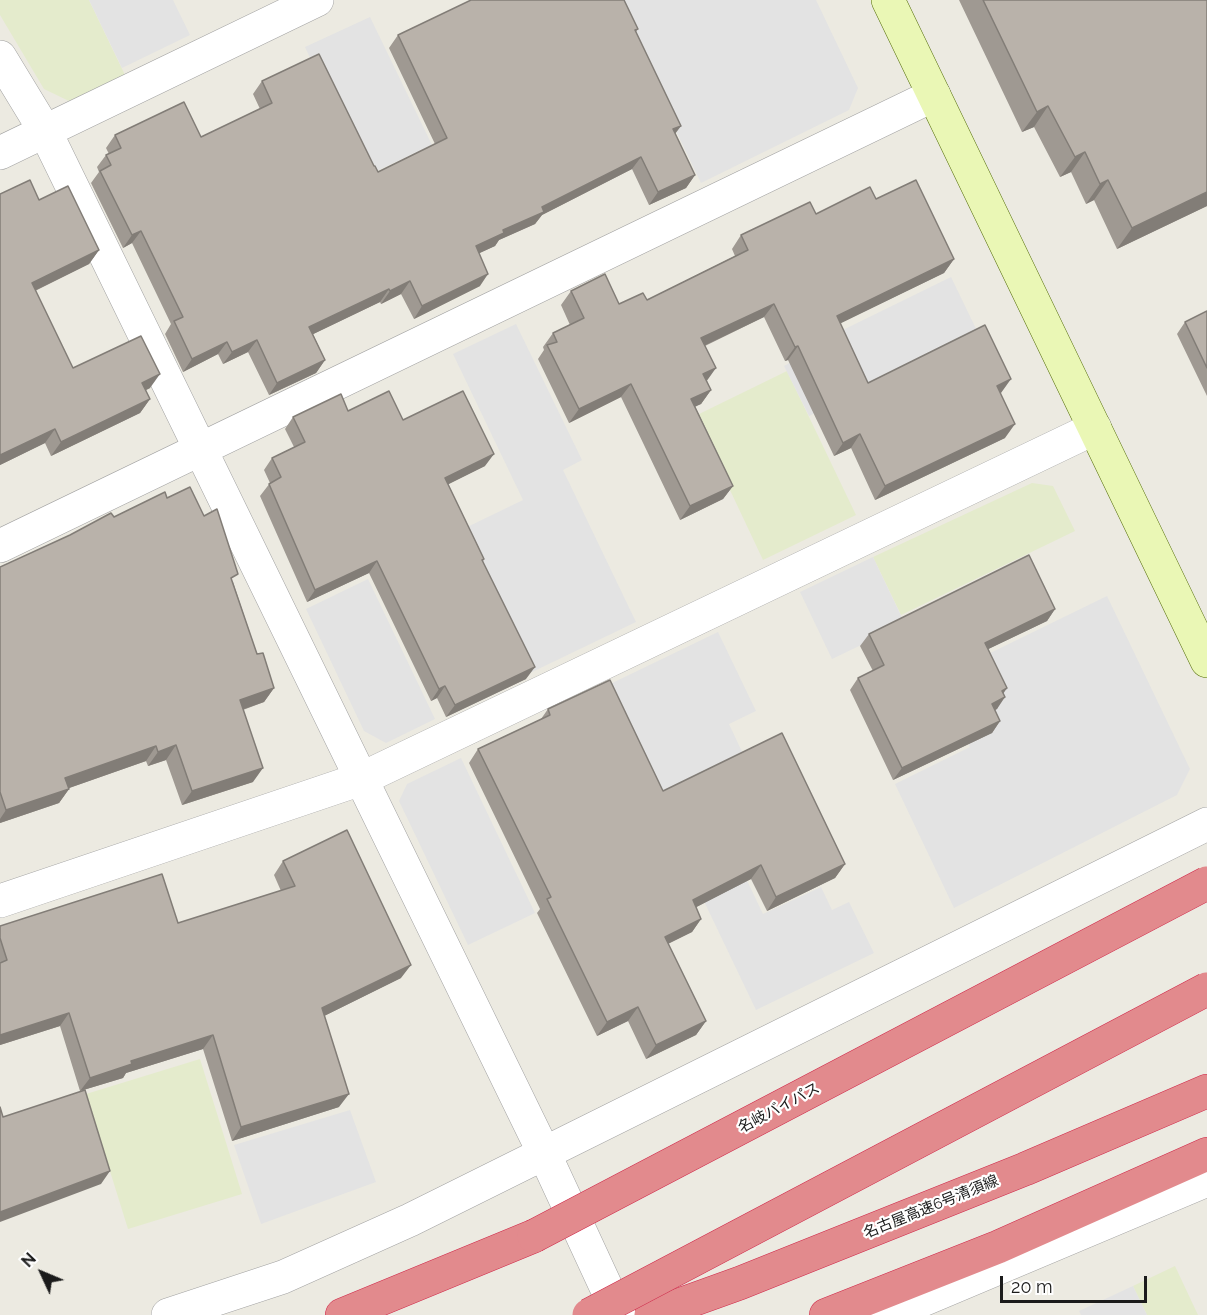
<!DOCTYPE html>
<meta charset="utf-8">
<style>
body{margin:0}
#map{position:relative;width:1207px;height:1315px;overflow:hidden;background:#eceae1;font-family:Raleway,sans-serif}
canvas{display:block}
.north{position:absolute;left:12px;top:1243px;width:60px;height:60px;-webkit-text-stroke:4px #fff;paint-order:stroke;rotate:314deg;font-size:16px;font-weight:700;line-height:24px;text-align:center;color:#1b1b1b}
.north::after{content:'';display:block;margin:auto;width:21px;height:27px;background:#1b1b1b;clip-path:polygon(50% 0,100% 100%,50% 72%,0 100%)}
.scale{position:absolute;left:1000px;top:1276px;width:147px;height:27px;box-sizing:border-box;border:3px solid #1b1b1b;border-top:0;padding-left:8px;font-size:18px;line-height:21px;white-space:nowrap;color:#1b1b1b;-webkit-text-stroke:4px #fff;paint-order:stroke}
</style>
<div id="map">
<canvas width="1207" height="1315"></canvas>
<div class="north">N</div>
<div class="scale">20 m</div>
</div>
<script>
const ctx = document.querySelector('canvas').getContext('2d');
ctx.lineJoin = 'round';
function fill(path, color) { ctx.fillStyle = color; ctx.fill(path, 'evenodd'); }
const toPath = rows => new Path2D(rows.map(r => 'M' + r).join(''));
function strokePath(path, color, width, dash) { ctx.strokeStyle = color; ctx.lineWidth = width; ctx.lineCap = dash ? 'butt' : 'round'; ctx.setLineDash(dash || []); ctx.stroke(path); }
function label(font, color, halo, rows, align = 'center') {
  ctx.font = font + ' Raleway,"Noto Sans JP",sans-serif'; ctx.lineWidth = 4.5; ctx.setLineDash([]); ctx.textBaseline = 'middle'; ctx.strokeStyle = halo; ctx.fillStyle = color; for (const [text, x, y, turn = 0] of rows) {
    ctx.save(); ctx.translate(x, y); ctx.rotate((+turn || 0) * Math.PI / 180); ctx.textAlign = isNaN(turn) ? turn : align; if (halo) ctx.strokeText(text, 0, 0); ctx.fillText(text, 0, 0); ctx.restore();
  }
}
fill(toPath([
 [0,0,89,0,125,75,69,101,44,89,0,15],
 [787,371,856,515,763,560,695,416],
 [1032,483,1053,486,1075,531,901,615,873,557],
 [200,1059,242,1194,128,1229,86,1094],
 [1175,1266,1198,1315,1147,1315,1133,1286]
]), '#e4ebcc');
fill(toPath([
 [89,0,173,0,190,35,122,68],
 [613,0,816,0,858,88,849,110,701,183],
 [370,17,432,145,366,176,305,47],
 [951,277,979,335,809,416,784,366,806,354,804,349],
 [516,324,582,460,563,470,636,622,528,674,459,531,523,500,453,354],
 [873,557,905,624,832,659,800,592],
 [368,579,435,719,386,743,364,731,306,609],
 [1107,596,1190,769,1177,795,954,908,895,784,970,747,937,679],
 [718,632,756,711,729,724,744,756,698,778,763,914,821,887,832,910,849,902,874,953,756,1010,602,688],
 [461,758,535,913,468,945,399,801,407,784],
 [350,1110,376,1182,261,1224,234,1145],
 [1133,1286,1147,1315,1081,1315,1079,1311]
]), '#e3e3e3');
const street = toPath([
 [0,57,45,131,544,1153,619,1315],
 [0,153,317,0],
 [0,546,934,95],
 [0,901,361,779,1095,428],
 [168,1315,283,1277,410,1220,1207,824],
 [887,1315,1207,1180]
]);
const secondary = toPath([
 [888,0,1207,661]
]);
const highway = toPath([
 [342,1315,534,1236],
 [651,1315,740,1283,1025,1169,1207,1091],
 [826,1315,998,1247,1207,1154]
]);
strokePath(street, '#a2a2a2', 34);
strokePath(secondary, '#536c08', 34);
strokePath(highway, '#cf294a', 34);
strokePath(street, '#fff', 33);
strokePath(secondary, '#eaf7b5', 33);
strokePath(highway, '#e28a8d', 33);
const highwayBridge = toPath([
 [534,1236,1207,883],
 [589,1315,1207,989]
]);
strokePath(highwayBridge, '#cf294a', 34, []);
strokePath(highwayBridge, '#e28a8d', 33);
fill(toPath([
 [959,0,1207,0,1207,206,1117,249,1094,200,1086,204,1071,172,1060,177,1034,127,1022,132],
 [638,29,636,32,675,133,695,175,686,188,649,205,632,169,542,215,535,224,499,240,495,246,479,253,480,286,414,319,401,294,381,304,380,302,313,334,325,360,316,373,269,395,248,352,223,364,218,354,183,372,165,334,171,324,132,243,123,248,91,183,99,172,97,167,106,155,109,154,106,148,115,135,201,137,260,109,253,94,262,81,374,166,378,172,435,144,389,48,398,35],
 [0,194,39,200,99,250,89,264,35,291,73,368,150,388,146,390,150,399,140,413,51,456,45,443,0,465],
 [876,199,954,259,944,273,840,323,868,383,1001,393,1000,393,1005,438,875,500,851,448,834,456,788,360,785,361,764,317,705,346,707,381,711,390,701,404,695,406,733,486,723,499,680,520,621,397,569,423,538,359,544,350,543,347,553,333,570,325,561,305,571,291,619,304,647,300,735,256,732,249,741,235],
 [1207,311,1207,396,1177,334,1185,322],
 [348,411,403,420,485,466,448,484,484,559,483,561,526,679,446,717,437,698,431,701,369,573,307,602,260,496,270,483,264,470,272,458,294,447,285,429,293,417],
 [167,498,233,582,257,654,274,688,264,702,243,710,253,782,182,805,166,760,148,766,146,761,69,788,69,789,59,803,0,823,0,567,114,517],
 [1055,609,1047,621,988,649,1003,694,997,709,995,710,1000,721,992,733,893,780,850,690,858,678,873,671,860,646,869,634],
 [548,709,663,791,845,864,835,878,767,911,751,879,696,907,701,919,692,932,668,944,706,1021,696,1035,646,1059,628,1021,597,1036,537,913,540,909,469,763,478,749,541,719],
 [283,861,401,978,324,1016,339,1107,232,1141,203,1049,126,1073,123,1078,80,1091,60,1026,0,1045,0,926,178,923,281,891,274,875]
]), '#9f9992');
fill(toPath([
 [1048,106,1034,127,1022,132,1037,112],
 [681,126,672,138,673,129],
 [1085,152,1071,172,1060,177,1075,157],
 [641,157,632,169,542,215,535,224,499,240,495,246,467,259,476,246,503,230,542,207],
 [695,175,686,188,649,205,658,192],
 [1108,180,1094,200,1086,204,1100,184],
 [1207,192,1207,206,1117,249,1132,228],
 [141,231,132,243,123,248,132,235],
 [99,250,89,264,22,297,32,283],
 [954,259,944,273,827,330,837,316],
 [488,274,480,286,414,319,422,306],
 [410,281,401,294,381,304,390,291],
 [389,289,380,302,301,340,309,327],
 [774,304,764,317,691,352,701,338],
 [257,340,248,352,223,364,232,352],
 [227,342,218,354,183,372,192,359],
 [798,346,788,360,785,361,795,347],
 [325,360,316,373,269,395,277,383],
 [716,368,706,382,703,374],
 [160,374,150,388,132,397,142,383],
 [1011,379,1001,393,987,400,997,386],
 [631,384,621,397,569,423,579,409],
 [711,390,701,404,682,413,691,399],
 [150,399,140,413,51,456,61,442],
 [1015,424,1005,438,875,500,885,486],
 [55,429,45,443,0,465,0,455],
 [860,434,851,448,834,456,843,443],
 [494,454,485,466,437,490,445,478],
 [733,486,723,499,680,520,690,506],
 [377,561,369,573,307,602,315,590],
 [1055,609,1047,621,976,655,985,643],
 [535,667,526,679,446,717,455,705],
 [445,686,437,698,431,701,439,689],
 [274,688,264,702,230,714,240,700],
 [1007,688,999,700,1005,697,997,709,983,716,1002,691],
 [1000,721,992,733,893,780,902,768],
 [176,745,166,760,148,766,158,752],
 [156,746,146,761,55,793,65,778],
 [263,768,253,782,182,805,192,791],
 [69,789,59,803,0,823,0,819,6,810],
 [845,864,835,878,767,911,776,897],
 [761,865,751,879,683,914,693,900],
 [701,919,692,932,655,950,665,937],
 [411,965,401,978,312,1022,322,1008],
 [638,1007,628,1021,597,1036,607,1022],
 [69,1013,60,1026,0,1045,0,1035],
 [706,1021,696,1035,646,1059,656,1045],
 [213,1035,203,1049,126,1073,123,1078,80,1091,90,1078,131,1061],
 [349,1094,339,1107,232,1141,241,1127],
 [110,1171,101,1184,0,1222,0,1212]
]), '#827d77');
const building = toPath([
 [471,0,624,0,638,29,635,30,681,126,673,129,695,175,658,192,641,157,542,207,544,212,503,230,504,233,476,246,488,274,422,306,410,281,390,291,389,289,309,327,325,360,277,383,257,340,232,352,227,342,192,359,174,321,183,317,141,231,132,235,100,171,111,165,106,155,121,148,115,135,184,102,201,137,272,103,262,81,319,54,374,166,375,166,378,172,447,138,398,35,471,0],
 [983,0,1207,0,1207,192,1132,228,1108,180,1100,184,1085,152,1075,157,1048,106,1037,112,983,0],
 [30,180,39,200,68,186,99,250,32,283,73,368,141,336,160,374,142,383,150,399,61,442,55,429,0,455,0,194,30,180],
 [916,180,954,259,837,316,868,383,985,325,1011,379,997,386,1015,424,885,486,860,434,843,443,798,346,795,347,774,304,701,338,716,368,703,374,711,390,691,399,733,486,690,506,631,384,579,409,547,345,557,342,553,333,584,318,571,291,605,274,619,304,643,293,647,300,748,250,741,235,810,202,816,214,870,187,876,199,916,180],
 [1207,311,1207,368,1185,322,1207,311],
 [389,391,403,420,463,391,494,454,445,478,484,559,482,560,535,667,455,705,445,686,439,689,377,561,315,590,269,484,281,477,272,458,305,442,293,417,341,394,348,411,389,391],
 [190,487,204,516,217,509,238,574,231,578,257,654,263,653,274,688,240,700,263,768,192,791,176,745,158,752,156,746,65,778,69,789,6,810,0,792,0,567,70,535,111,513,114,517,165,492,167,498,190,487],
 [1029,555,1055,609,985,643,1007,688,1002,691,1005,697,992,704,1000,721,902,768,858,678,884,665,869,634,1029,555],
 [610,680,663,791,782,733,845,864,776,897,761,865,693,900,701,919,665,937,706,1021,656,1045,638,1007,607,1022,547,899,551,897,478,749,550,715,548,709,610,680],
 [347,830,411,965,322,1008,349,1094,241,1127,213,1035,131,1061,132,1064,90,1078,69,1013,0,1035,0,963,7,960,0,938,0,926,162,874,178,923,295,886,283,861,347,830],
 [85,1090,110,1171,0,1212,0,1107,3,1117,85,1090]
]);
fill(building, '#b9b2aa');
strokePath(building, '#827d77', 1.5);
label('15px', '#1b1b1b', '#fff', [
 ["名岐バイパス",779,1108,-28],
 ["名古屋高速6号清須線",931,1207,-22]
]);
</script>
